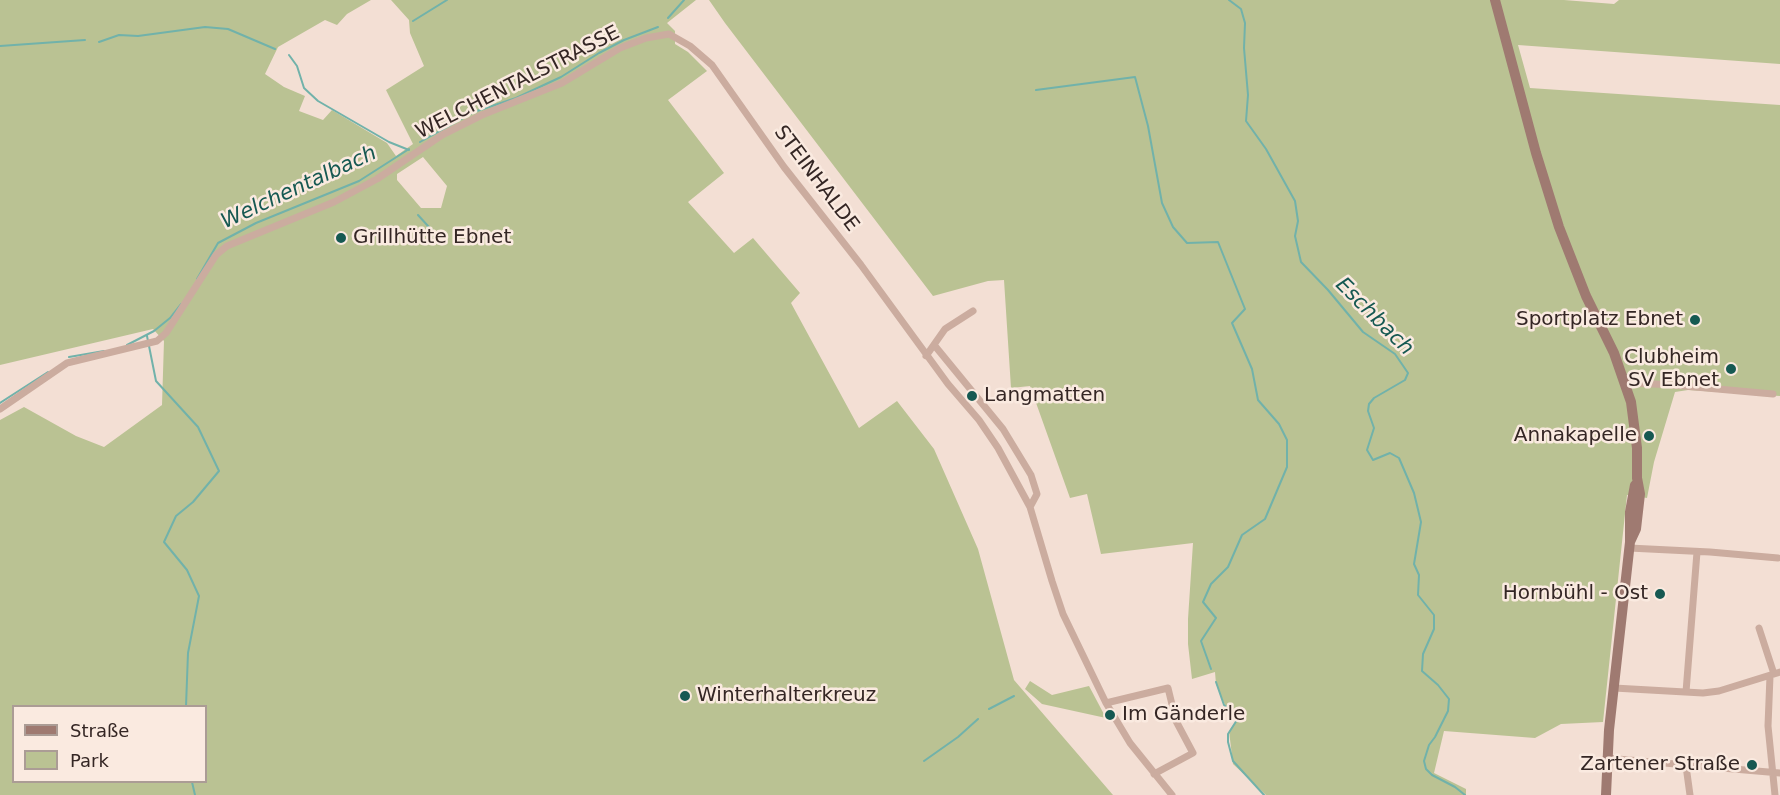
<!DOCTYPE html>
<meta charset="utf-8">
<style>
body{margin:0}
#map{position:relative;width:1780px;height:795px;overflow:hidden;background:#f3dfd4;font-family:"DejaVu Sans",sans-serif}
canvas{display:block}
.legend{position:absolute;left:12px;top:705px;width:195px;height:78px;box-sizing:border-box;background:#faeae0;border:2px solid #ab9c95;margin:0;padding:8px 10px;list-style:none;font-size:18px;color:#342624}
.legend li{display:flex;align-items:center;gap:12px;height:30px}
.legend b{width:30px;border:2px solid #ab9c95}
</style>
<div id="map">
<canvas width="1780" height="795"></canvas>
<ul class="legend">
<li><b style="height:8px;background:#9f7a71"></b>Straße</li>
<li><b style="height:16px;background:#bac293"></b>Park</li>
</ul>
</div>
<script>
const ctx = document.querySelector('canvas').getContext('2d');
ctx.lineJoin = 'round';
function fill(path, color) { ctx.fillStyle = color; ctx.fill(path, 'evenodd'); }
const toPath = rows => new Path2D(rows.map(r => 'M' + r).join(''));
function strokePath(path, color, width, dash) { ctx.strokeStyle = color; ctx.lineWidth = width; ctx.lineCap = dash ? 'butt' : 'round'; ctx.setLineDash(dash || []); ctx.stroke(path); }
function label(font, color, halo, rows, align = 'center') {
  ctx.font = font + ' "DejaVu Sans",sans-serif'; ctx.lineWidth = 5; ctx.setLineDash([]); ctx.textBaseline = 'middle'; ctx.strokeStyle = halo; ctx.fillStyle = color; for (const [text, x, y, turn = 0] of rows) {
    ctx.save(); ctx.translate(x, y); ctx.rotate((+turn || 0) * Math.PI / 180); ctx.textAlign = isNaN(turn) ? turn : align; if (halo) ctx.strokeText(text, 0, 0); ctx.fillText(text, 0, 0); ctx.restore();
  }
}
fill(toPath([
 [0,0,371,0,347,14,337,25,325,20,278,47,265,74,284,87,305,96,299,111,323,120,332,110,387,143,396,156,413,144,386,90,424,66,410,33,409,20,391,0,696,0,667,23,675,31,675,44,688,52,707,71,668,100,724,173,688,202,734,253,753,238,800,293,791,303,859,428,897,401,934,449,978,549,1014,680,1113,795,0,795,0,420,24,407,76,436,104,447,162,405,164,341,153,329,0,365],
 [423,157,447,186,441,208,421,208,397,180,397,174],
 [14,706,206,706,206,782,14,782],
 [709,0,1564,0,1614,4,1619,0,1780,0,1780,64,1518,45,1530,88,1780,105,1780,396,1688,390,1675,392,1654,462,1647,498,1627,495,1603,722,1561,724,1535,738,1444,731,1434,773,1466,789,1466,795,1266,795,1233,764,1229,731,1237,720,1233,709,1225,705,1216,684,1215,672,1192,679,1188,644,1188,619,1193,543,1101,554,1087,494,1070,498,1030,386,1011,388,1004,280,988,281,933,296,725,23],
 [1030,681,1052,695,1089,686,1106,718,1042,704,1025,689]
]), '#bac293');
strokePath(toPath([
 [1229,0,1241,9,1245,23,1244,48,1248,95,1246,121,1266,149,1295,201,1298,221,1295,236,1301,262,1328,290,1363,332,1395,354,1408,373,1405,380,1374,398,1369,404,1368,411,1374,428,1367,450,1373,460,1390,453,1399,458,1414,493,1421,522,1414,564,1419,575,1418,595,1434,615,1434,629,1423,654,1422,671,1438,685,1449,699,1448,711,1435,737,1429,745,1424,761,1426,769,1432,775,1455,787,1465,795],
 [668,18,684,0],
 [413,21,447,0],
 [99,42,119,35,138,36,205,27,228,29,275,49],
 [0,46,85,40],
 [289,55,297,66,304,88,318,101,389,142,409,150],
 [1036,90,1135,77,1148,126,1162,203,1173,227,1187,243,1218,242,1245,309,1232,323,1252,369,1258,400,1279,424,1287,440,1287,467,1265,519,1242,535,1228,567,1211,584,1203,602,1216,618,1201,641,1211,669],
 [420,142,474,112,516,98,561,77,599,53,624,40,658,27],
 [418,215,438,237],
 [197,279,218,243,256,223,359,181,409,149],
 [147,336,156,381,198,427,219,471,193,502,176,516,164,542,187,570,199,596,188,653,186,706],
 [127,345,154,331,170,318,181,304],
 [69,357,104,351],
 [0,403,48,372],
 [1216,682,1224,705,1234,712,1237,720,1228,734,1228,742,1233,761,1264,795],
 [989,709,1014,696],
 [924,761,958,737,978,719],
 [192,782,195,795]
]), '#71b2aa', 2);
strokePath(toPath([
 [935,346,1003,429,1031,475,1037,494,1030,507],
 [926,356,945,329,973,311],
 [1626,385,1634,383,1673,385,1773,394],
 [0,409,67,363,157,341,166,333,216,255,227,246,334,202,377,179,442,135,482,115,562,83,620,48,646,38,669,34,690,46,712,65,784,167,861,265,948,384,979,420,998,448,1030,507,1052,581,1063,614,1106,703,1130,743,1172,795],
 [1629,548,1710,552,1778,558],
 [1759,628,1774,674],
 [1770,676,1768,726,1775,795],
 [1614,688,1703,693,1719,691,1780,672],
 [1686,692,1697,552],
 [1106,703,1168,688,1176,721,1193,753,1154,774],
 [1606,758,1780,773],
 [1686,766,1690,795]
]), '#cbac9f', 7);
strokePath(toPath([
 [1495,0,1536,153,1559,227,1586,296,1614,353,1631,402,1637,448,1637,478,1640,494,1636,529,1630,542],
 [1606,795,1609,730,1630,542,1630,512,1635,485]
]), '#9f7a71', 10);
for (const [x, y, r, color] of [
 [341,238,6,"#165952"],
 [1695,320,6,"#165952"],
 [1731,369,6,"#165952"],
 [972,396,6,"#165952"],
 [1649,436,6,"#165952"],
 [1660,594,6,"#165952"],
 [685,696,6,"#165952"],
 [1110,715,6,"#165952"],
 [1752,765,6,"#165952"]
]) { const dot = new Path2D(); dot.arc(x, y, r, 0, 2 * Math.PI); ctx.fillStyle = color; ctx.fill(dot); strokePath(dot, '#faeae0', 2); }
label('20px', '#342624', '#faeae0', [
 ["WELCHENTALSTRASSE",518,83,-27],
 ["STEINHALDE",816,179,53]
]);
label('20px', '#342624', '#faeae0', [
 ["Grillhütte Ebnet",353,238,"left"],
 ["Sportplatz Ebnet",1683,320],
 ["Clubheim",1719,358],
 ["SV Ebnet",1719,381],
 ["Langmatten",984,396,"left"],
 ["Annakapelle",1637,436],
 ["Hornbühl - Ost",1648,594],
 ["Winterhalterkreuz",697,696,"left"],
 ["Im Gänderle",1122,715,"left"],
 ["Zartener Straße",1740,765]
], 'right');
label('italic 21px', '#165952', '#faeae0', [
 ["Welchentalbach",299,188,-25],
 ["Eschbach",1374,317,45]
]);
</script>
